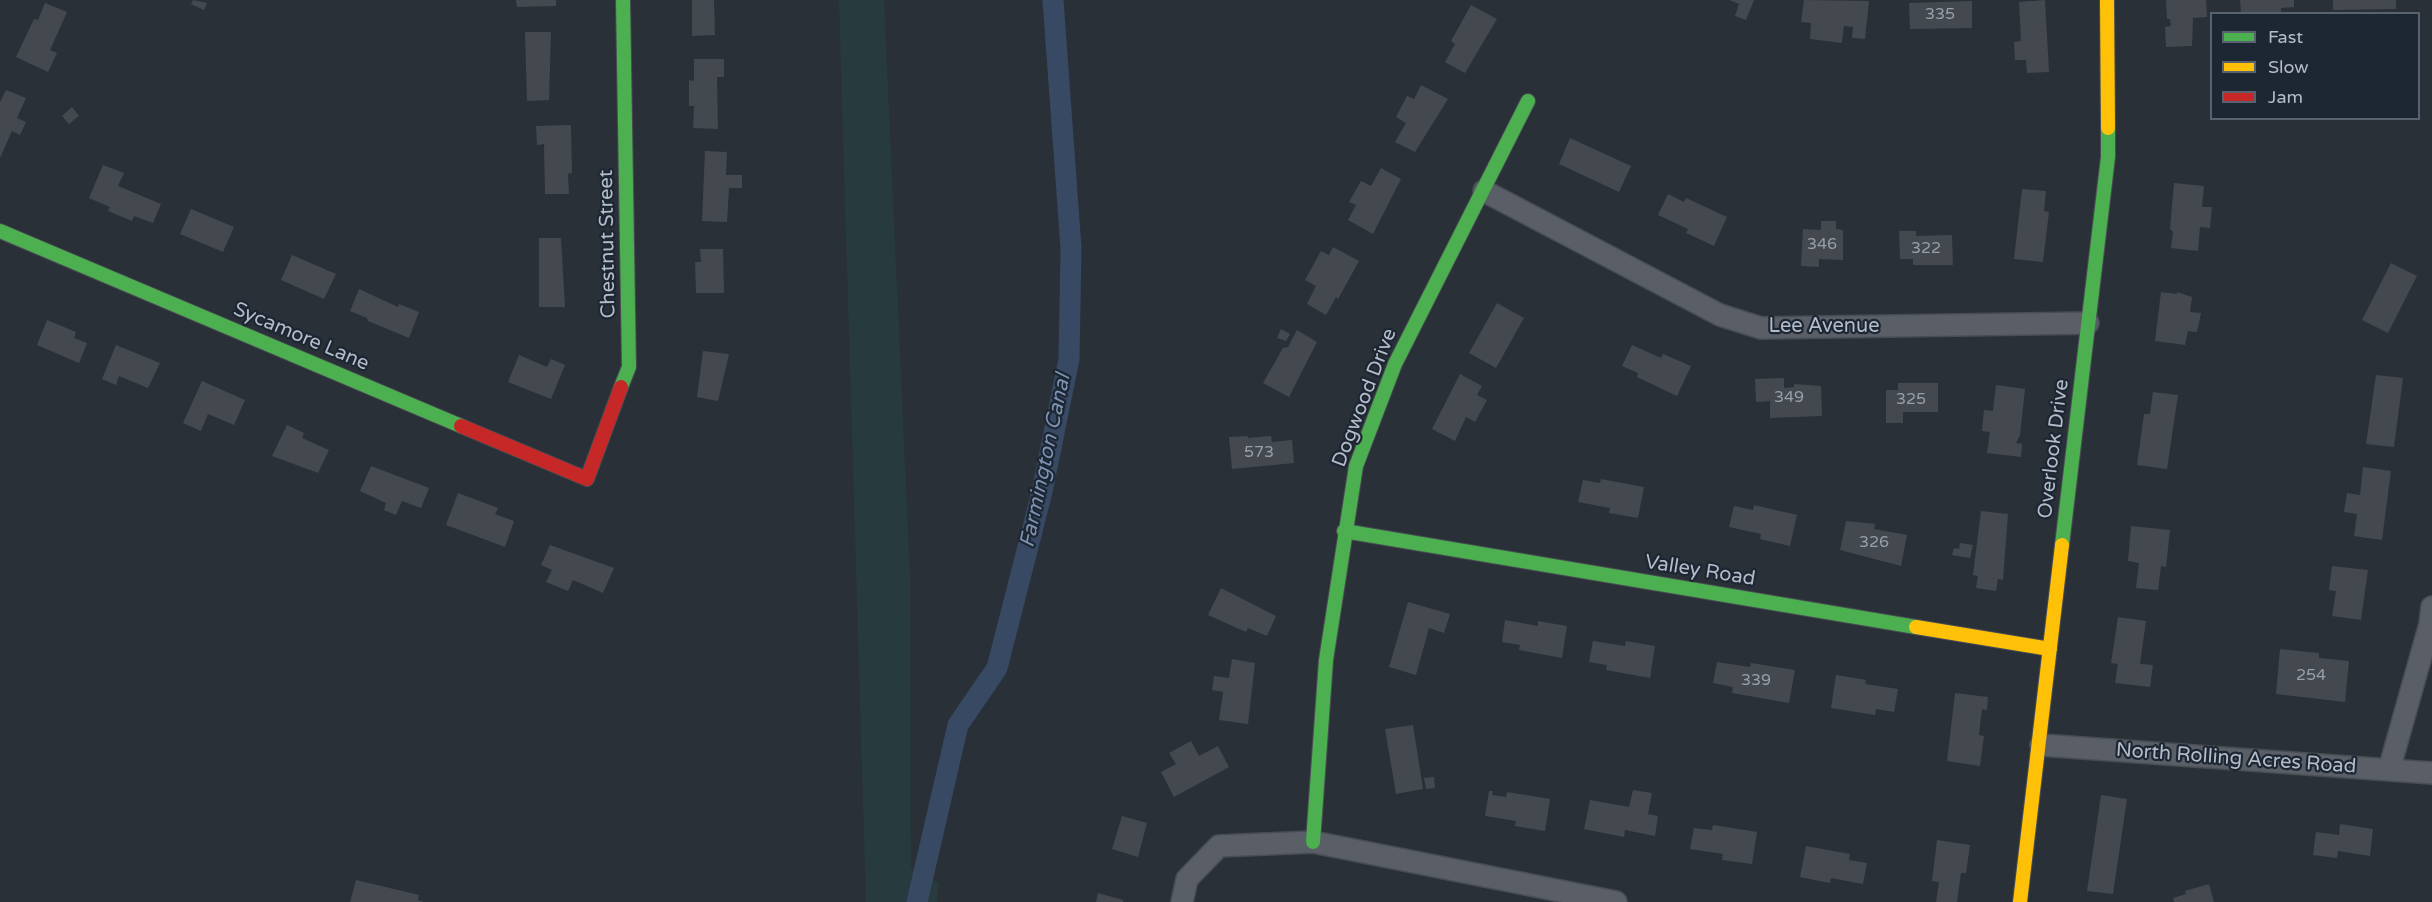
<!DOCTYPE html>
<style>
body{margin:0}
#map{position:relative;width:2432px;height:902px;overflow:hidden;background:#2a3038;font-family:"Varela Round",sans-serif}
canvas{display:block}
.legend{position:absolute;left:2210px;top:12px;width:210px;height:108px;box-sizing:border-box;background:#1d2633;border:2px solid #59626f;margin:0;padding:8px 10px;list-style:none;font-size:18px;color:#b4bcc9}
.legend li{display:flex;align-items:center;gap:12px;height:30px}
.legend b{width:30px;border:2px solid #59626f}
</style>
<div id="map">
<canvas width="2432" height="902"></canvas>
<ul class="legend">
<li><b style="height:8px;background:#4caf50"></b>Fast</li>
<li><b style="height:8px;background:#ffc107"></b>Slow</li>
<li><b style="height:8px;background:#c62828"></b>Jam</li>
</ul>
</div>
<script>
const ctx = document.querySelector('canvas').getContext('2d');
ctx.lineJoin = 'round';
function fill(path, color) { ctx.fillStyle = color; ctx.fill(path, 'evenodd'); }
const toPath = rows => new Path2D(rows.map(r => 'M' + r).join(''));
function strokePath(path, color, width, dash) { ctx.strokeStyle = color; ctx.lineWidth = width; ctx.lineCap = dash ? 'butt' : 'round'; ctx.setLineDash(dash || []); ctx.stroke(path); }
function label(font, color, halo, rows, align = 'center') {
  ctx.font = font + ' "Varela Round",sans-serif'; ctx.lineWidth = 4.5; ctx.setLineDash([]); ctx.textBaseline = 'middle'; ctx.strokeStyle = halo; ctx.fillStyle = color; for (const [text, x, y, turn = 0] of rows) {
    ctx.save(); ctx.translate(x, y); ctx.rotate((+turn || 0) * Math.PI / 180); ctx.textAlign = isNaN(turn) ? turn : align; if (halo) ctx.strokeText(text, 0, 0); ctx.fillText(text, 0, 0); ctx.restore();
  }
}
fill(toPath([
 [839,0,884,0,910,576,911,868,939,883,937,902,866,902]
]), '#273a3e');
strokePath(toPath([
 [917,902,958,725,997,668,1042,492,1069,359,1071,248,1053,0]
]), '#384963', 21);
fill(toPath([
 [193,0,207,3,204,10,191,4],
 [516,0,556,0,556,6,517,7],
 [692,0,714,0,715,35,692,36],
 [1729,0,1754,0,1746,20,1735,16,1739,4],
 [1804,0,1869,1,1865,39,1852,38,1853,27,1844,26,1842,43,1810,39,1811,23,1801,22],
 [2045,0,2049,72,2027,73,2026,60,2015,60,2014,42,2021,41,2019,2],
 [2166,0,2206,0,2207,17,2193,18,2192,46,2166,47,2165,27,2171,26,2170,19,2167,19],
 [2240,0,2294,0,2294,7,2281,8,2281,13,2241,14],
 [2333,0,2396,0,2396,9,2333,10],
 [1972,1,1972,28,1910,29,1909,3],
 [45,3,67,12,50,50,57,53,48,72,16,57,34,19,38,20],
 [1471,5,1497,19,1465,73,1445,62,1455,44,1451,41],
 [525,32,551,32,549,100,527,101],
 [694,59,724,59,724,77,717,77,718,129,693,128,694,106,689,106,689,80,694,81],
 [1421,85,1448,99,1415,152,1395,142,1406,123,1396,117,1407,96,1414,99],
 [6,90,26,98,17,118,26,122,20,135,12,131,0,158,0,102],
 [72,107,79,116,69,124,62,116],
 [571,125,572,173,568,174,569,194,545,194,544,144,537,145,536,126],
 [1570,138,1631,166,1619,192,1559,164],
 [705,151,727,152,726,175,742,175,742,188,729,188,727,222,702,221],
 [103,165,124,173,118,186,161,204,153,223,134,216,132,221,108,211,110,207,89,198],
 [1381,168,1401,179,1373,234,1348,220,1356,205,1349,202,1361,181,1371,186],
 [2174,183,2204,186,2202,207,2212,207,2210,228,2200,227,2198,251,2171,248,2173,232,2170,229],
 [2022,189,2046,191,2044,211,2049,212,2043,262,2014,259],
 [1668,194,1684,202,1686,198,1727,217,1714,246,1686,233,1688,229,1658,215],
 [191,209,234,227,223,252,180,234],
 [1821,221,1836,221,1836,229,1843,230,1843,260,1819,259,1819,267,1801,266,1803,229,1821,230],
 [1899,231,1916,231,1916,236,1952,235,1953,265,1913,265,1913,259,1900,259],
 [539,238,561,238,565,307,539,307],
 [1333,247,1359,261,1338,299,1336,297,1326,315,1307,304,1316,286,1305,280,1321,251,1329,255],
 [700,249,723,249,724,293,696,293,695,262,701,262],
 [292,255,336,274,324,299,281,280],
 [2391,263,2417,276,2388,333,2362,320],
 [359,289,398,307,399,304,419,312,409,338,368,321,367,318,350,311],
 [2161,292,2177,294,2177,292,2192,297,2190,312,2201,313,2197,332,2188,331,2185,345,2155,341],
 [1497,303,1524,318,1496,368,1469,353],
 [47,320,76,332,74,338,87,343,79,363,37,345],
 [1281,329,1290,334,1286,341,1277,338],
 [1297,330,1317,342,1289,397,1263,383,1283,348,1288,347],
 [116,345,160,363,148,388,119,376,116,385,102,379],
 [1632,345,1661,358,1663,354,1691,366,1677,396,1637,377,1638,373,1622,366],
 [703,351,729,354,718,401,697,397],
 [519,355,547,367,551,359,565,365,551,399,508,382],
 [1460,374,1482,386,1477,395,1487,400,1475,422,1466,417,1455,441,1432,429],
 [2376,375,2403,378,2394,447,2366,444],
 [1784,378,1784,388,1794,387,1794,384,1821,386,1822,416,1770,418,1770,401,1756,402,1755,379],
 [202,381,245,400,234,425,208,414,201,431,183,423],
 [1898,383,1938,383,1938,412,1903,412,1903,423,1886,423,1886,390,1898,390],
 [1996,385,2025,389,2020,435,2016,443,2022,444,2021,457,1987,453,1990,432,1982,431,1984,410,1993,411],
 [2153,392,2178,395,2167,469,2137,465,2144,414,2150,414],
 [287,425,304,433,302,438,329,450,318,473,272,456],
 [1248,436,1248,438,1271,436,1272,442,1292,440,1294,463,1232,469,1229,437],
 [371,466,429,488,421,508,402,501,396,515,384,510,386,503,360,491],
 [2363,467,2391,471,2382,540,2354,536,2357,514,2344,512,2347,493,2360,495],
 [1601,479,1644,487,1638,518,1609,513,1610,508,1578,502,1583,480,1600,483],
 [458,493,498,508,495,514,514,521,505,547,446,525],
 [1754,505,1797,515,1790,546,1760,539,1761,534,1729,527,1734,506,1753,510],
 [1981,511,2008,514,2003,580,1998,579,1996,591,1976,588,1978,576,1973,575],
 [1846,521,1875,524,1874,529,1907,535,1901,566,1840,550],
 [2131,526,2170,530,2166,567,2161,566,2158,590,2136,588,2139,563,2128,561],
 [1960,543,1973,545,1970,558,1952,555,1954,548,1959,549],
 [550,545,614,568,603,593,573,580,568,591,546,582,552,570,541,565],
 [2332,566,2368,570,2361,620,2332,616,2336,591,2329,590],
 [1221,588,1276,616,1267,636,1248,628,1246,632,1208,615],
 [1408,602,1450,614,1444,633,1429,628,1416,675,1389,667],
 [2118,617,2146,621,2140,664,2153,665,2150,687,2115,683,2118,664,2111,663],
 [1505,620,1538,626,1538,621,1567,626,1562,658,1519,650,1520,645,1502,642],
 [1593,641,1625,646,1626,641,1655,646,1650,678,1606,670,1607,665,1589,662],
 [2280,649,2319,653,2319,658,2349,661,2345,702,2276,694],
 [1232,659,1255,663,1248,724,1219,720,1223,692,1212,690,1214,676,1229,678],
 [1717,662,1750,667,1751,663,1795,670,1789,703,1732,693,1733,687,1713,683],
 [1836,675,1866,680,1865,684,1898,689,1894,712,1876,709,1875,715,1831,708],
 [1955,693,1988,697,1987,710,1982,709,1979,735,1984,736,1980,766,1947,761],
 [1413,725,1423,789,1396,794,1385,729],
 [1191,741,1199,756,1218,746,1229,767,1174,797,1161,772,1176,764,1169,753],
 [1434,777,1435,788,1426,789,1424,778],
 [1633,790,1652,793,1648,814,1658,816,1655,836,1625,830,1624,837,1584,829,1590,800,1629,807],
 [1489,791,1493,791,1492,795,1506,797,1507,792,1550,799,1545,831,1515,826,1516,821,1485,816],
 [2101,795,2127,799,2113,894,2087,891],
 [1122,816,1147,823,1138,857,1112,849],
 [2340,824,2373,829,2370,856,2338,851,2337,858,2313,855,2316,832,2339,835],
 [1713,825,1757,832,1752,864,1722,860,1723,854,1690,849,1694,828,1712,830],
 [1937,840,1970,845,1966,873,1961,873,1957,902,1936,902,1939,882,1932,881],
 [1806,846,1850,854,1849,860,1867,863,1863,884,1831,878,1830,883,1800,877],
 [356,880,419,895,418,900,424,902,350,902],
 [2209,884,2214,902,2174,902,2173,898,2186,894,2185,891],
 [1098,893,1123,900,1123,902,1096,902]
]), '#444950');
const street = toPath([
 [1484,191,1720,315,1761,328,2088,323],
 [2041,745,2432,773],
 [2389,770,2430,624,2432,607],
 [1182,902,1187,879,1219,846,1313,842,1616,902]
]);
const fast = toPath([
 [0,231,461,426],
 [621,387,629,367,623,0],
 [1344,531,1916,627],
 [2062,545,2108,157,2108,128],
 [1313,842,1326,660,1356,466,1395,364,1528,101]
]);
const slow = toPath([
 [2107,0,2108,128],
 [1916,627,2050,649],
 [2020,902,2062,545]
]);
const jam = toPath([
 [461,426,587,479,621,387]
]);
strokePath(street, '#484c53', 24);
strokePath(fast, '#484c53', 16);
strokePath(slow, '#484c53', 16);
strokePath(jam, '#484c53', 16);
strokePath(street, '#5a5e66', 21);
strokePath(fast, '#4caf50', 14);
strokePath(slow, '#ffc107', 14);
strokePath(jam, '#c62828', 14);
label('16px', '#989fab', null, [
 ["335",1940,15],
 ["346",1822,245],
 ["322",1926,249],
 ["349",1789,398],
 ["325",1911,400],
 ["573",1259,453],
 ["326",1874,543],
 ["254",2311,676],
 ["339",1756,681]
]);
label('20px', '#b4bcc9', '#1d2633', [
 ["Chestnut Street",608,244,-91],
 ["Lee Avenue",1824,327],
 ["Sycamore Lane",301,337,23],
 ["Dogwood Drive",1365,398,-69],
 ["Overlook Drive",2054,449,-83],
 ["Valley Road",1700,571,9],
 ["North Rolling Acres Road",2236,759,4]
]);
label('italic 21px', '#7c92b1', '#1d2633', [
 ["Farmington Canal",1046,461,-78]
]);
</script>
